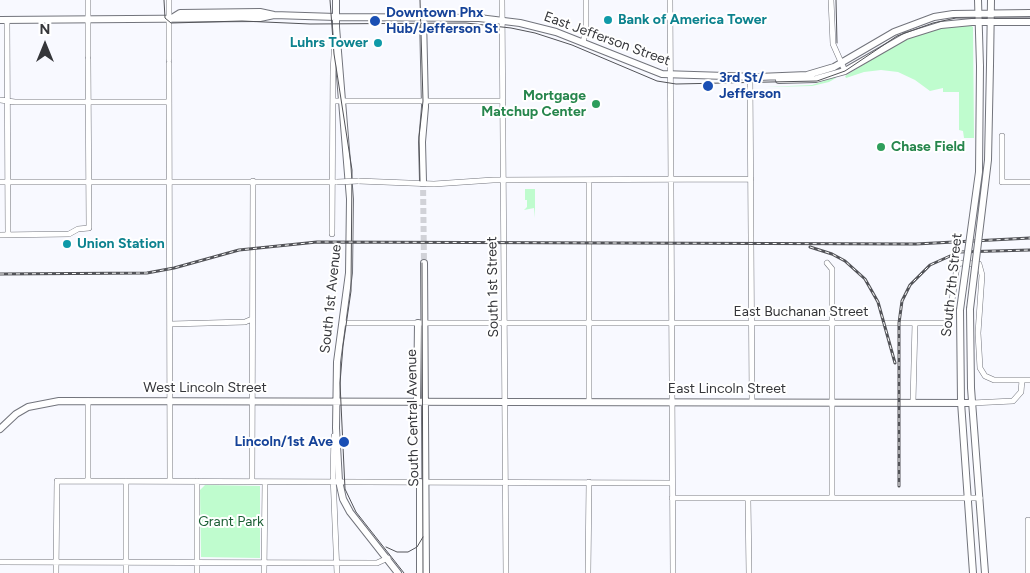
<!DOCTYPE html>
<style>
body{margin:0}
#map{position:relative;width:1030px;height:573px;overflow:hidden;background:#f8f9ff;font-family:Figtree,sans-serif}
canvas{display:block}
.north{position:absolute;left:20px;top:20px;width:50px;height:50px;-webkit-text-stroke:4px #fff;paint-order:stroke;rotate:0deg;font-size:14px;font-weight:700;line-height:20px;text-align:center;color:#35363a}
.north::after{content:'';display:block;margin:auto;width:18px;height:22px;background:#35363a;clip-path:polygon(50% 0,100% 100%,50% 72%,0 100%)}
</style>
<div id="map">
<canvas width="1030" height="573"></canvas>
<div class="north">N</div>
</div>
<script>
const ctx = document.querySelector('canvas').getContext('2d');
ctx.lineJoin = 'round';
function fill(path, color) { ctx.fillStyle = color; ctx.fill(path, 'evenodd'); }
const toPath = rows => new Path2D(rows.map(r => 'M' + r).join(''));
function strokePath(path, color, width, dash) { ctx.strokeStyle = color; ctx.lineWidth = width; ctx.lineCap = dash ? 'butt' : 'round'; ctx.setLineDash(dash || []); ctx.stroke(path); }
function label(font, color, halo, rows, align = 'center') {
  ctx.font = font + ' Figtree,sans-serif'; ctx.lineWidth = 4; ctx.setLineDash([]); ctx.textBaseline = 'middle'; ctx.strokeStyle = halo; ctx.fillStyle = color; for (const [text, x, y, turn = 0] of rows) {
    ctx.save(); ctx.translate(x, y); ctx.rotate((+turn || 0) * Math.PI / 180); ctx.textAlign = isNaN(turn) ? turn : align; if (halo) ctx.strokeText(text, 0, 0); ctx.fillText(text, 0, 0); ctx.restore();
  }
}
fill(toPath([
 [970,25,973,27,974,138,964,138,963,131,959,130,959,92,943,92,943,88,930,91,915,80,898,72,881,70,864,72,846,78,845,76,907,38,941,27],
 [835,77,836,78,829,82,812,86,765,87,812,85],
 [525,189,535,189,535,218,534,208,524,210,527,207,527,200,525,200],
 [205,485,260,486,260,558,201,557,200,490]
]), '#bffcce');
strokePath(toPath([
 [423,181,424,263]
]), '#d1d2d8', 6, [6, 3]);
const minor = toPath([
 [88,0,88,56],
 [502,0,506,573],
 [670,0,673,573],
 [831,0,833,44,845,71],
 [7,20,8,233],
 [583,42,586,31,586,0],
 [169,59,169,0],
 [169,63,170,481],
 [750,76,752,402],
 [0,100,15,102,169,102],
 [333,101,503,101],
 [1002,136,1002,182,1030,182],
 [589,180,589,401],
 [358,181,434,184,493,180,751,179],
 [0,182,337,182],
 [332,234,333,71,335,40],
 [0,235,69,234,78,229,89,228,88,59],
 [827,263,832,269,832,498],
 [343,323,945,323,949,321,950,314,957,266,960,263,979,264,982,275,978,333,980,368,985,376,994,380,1030,380],
 [171,324,245,322,252,319],
 [88,401,88,481],
 [913,402,915,323],
 [972,403,1013,401,1021,392,1022,380],
 [334,436,333,475,337,573],
 [126,481,126,573],
 [197,481,197,573],
 [252,481,253,181],
 [672,498,980,498],
 [748,499,749,573],
 [1028,520,1028,573],
 [0,562,377,563,388,558],
 [56,573,57,481,672,483],
 [264,573,265,482],
 [588,573,589,482]
]);
const major = toPath([
 [336,0,336,27,350,199,349,273,337,362,336,428,339,481,343,499,350,512,398,573],
 [978,0,980,66],
 [172,18,180,13,260,12,274,15,336,17,479,18,520,23,556,32,662,74,758,77,807,75,834,67,894,32,934,17,953,14,1030,13],
 [0,20,260,18,274,15],
 [990,65,991,0],
 [779,80,816,79,845,71,906,36,941,25,972,22,1030,22],
 [423,181,422,142,425,107,423,17],
 [424,263,426,573],
 [970,309,971,388,985,573],
 [960,310,961,402,973,573],
 [417,402,418,323],
 [0,429,16,414,28,407,59,401,972,403],
 [420,482,420,573]
]);
strokePath(minor, '#72747c', 6);
strokePath(major, '#72747c', 8);
strokePath(minor, '#fff', 5);
strokePath(major, '#fff', 6);
strokePath(toPath([
 [164,0,165,18,171,23,242,21,310,24,466,23,511,28,535,33,572,45,657,81,676,84,817,81,845,71,897,36,933,23,956,18,1030,18],
 [330,0,334,54,352,170,351,291,343,346,340,383,345,489,356,512,404,573],
 [420,0,423,101,419,137,420,181],
 [836,0,837,43],
 [422,263,423,573],
 [386,547,397,552,408,552,417,547,423,537]
]), '#525358', 1);
const rail = toPath([
 [810,247,832,254,845,261,865,279,878,302,895,363],
 [0,274,147,273,174,268,239,250,317,242,916,244,1030,238],
 [899,486,899,323,902,301,910,285,930,265,959,252,1030,250]
]);
strokePath(rail, '#525358', 3);
strokePath(rail, '#fff', 1, [4]);
const minorBridge = toPath([
 [337,182,358,181]
]);
const majorBridge = toPath([
 [970,309,988,160,990,65],
 [960,310,979,172,980,66]
]);
strokePath(minorBridge, '#72747c', 6, []);
strokePath(majorBridge, '#72747c', 8, []);
strokePath(minorBridge, '#fff', 5);
strokePath(majorBridge, '#fff', 6);
for (const [x, y, r, color] of [
 [608,20,5,"#0f9aa8"],
 [375,21,6,"#1a4fb4"],
 [378,43,5,"#0f9aa8"],
 [708,86,6,"#1a4fb4"],
 [596,104,5,"#2e9e5b"],
 [881,147,5,"#2e9e5b"],
 [67,244,5,"#0f9aa8"],
 [344,442,6,"#1a4fb4"]
]) { const dot = new Path2D(); dot.arc(x, y, r, 0, 2 * Math.PI); ctx.fillStyle = color; ctx.fill(dot); strokePath(dot, '#fff', 2); }
label('bold 14px', '#164399', '#fff', [
 ["Downtown Phx",386,13],
 ["Hub/Jefferson St",386,29],
 ["3rd St/",719,78],
 ["Jefferson",719,94],
 ["Lincoln/1st Ave",333,442,"right"]
], 'left');
label('bold 14px', '#0d838f', '#fff', [
 ["Bank of America Tower",618,20],
 ["Luhrs Tower",368,43,"right"],
 ["Union Station",77,244]
], 'left');
label('14px', '#35363a', '#fff', [
 ["East Jefferson Street",607,39,20],
 ["South 7th Street",952,285,-84],
 ["South 1st Street",493,287,-91],
 ["South 1st Avenue",331,299,-84],
 ["East Buchanan Street",801,312],
 ["West Lincoln Street",205,388],
 ["East Lincoln Street",727,389],
 ["South Central Avenue",413,418,-91]
]);
label('bold 14px', '#27864d', '#fff', [
 ["Mortgage",586,96],
 ["Matchup Center",586,112],
 ["Chase Field",891,147,"left"]
], 'right');
label('14px', '#1b5f35', '#fff', [
 ["Grant Park",231,522]
]);
</script>
